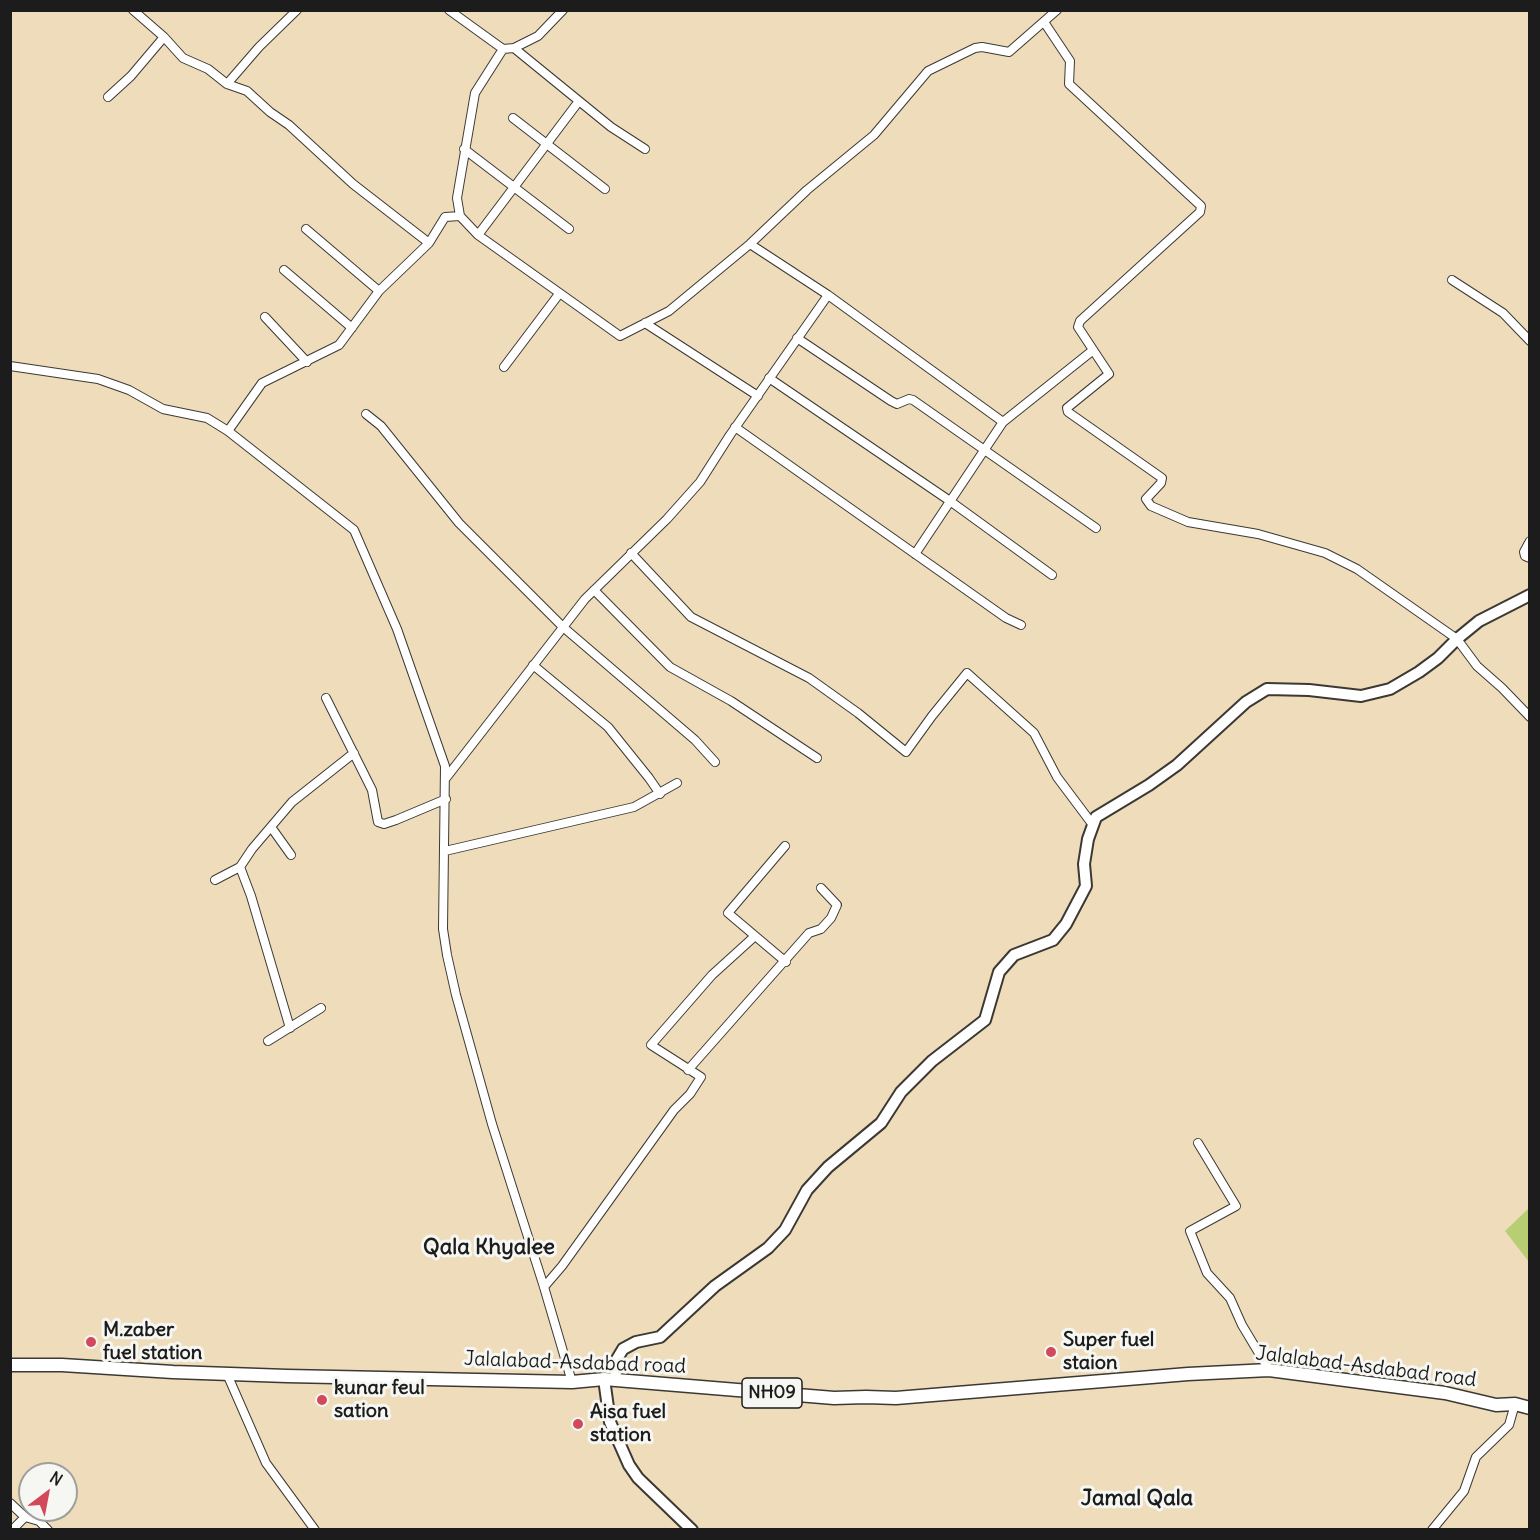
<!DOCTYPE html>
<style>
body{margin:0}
#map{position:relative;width:1540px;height:1540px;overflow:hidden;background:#efdcbb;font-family:Delius,sans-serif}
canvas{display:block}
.frame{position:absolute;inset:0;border:12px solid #1c1c1c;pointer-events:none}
.north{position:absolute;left:18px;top:1462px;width:60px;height:60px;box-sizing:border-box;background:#f6f6f2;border:2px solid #9f9f9c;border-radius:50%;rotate:32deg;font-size:16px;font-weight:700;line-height:24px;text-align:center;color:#1c1c1c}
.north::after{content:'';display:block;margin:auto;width:21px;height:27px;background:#d1495b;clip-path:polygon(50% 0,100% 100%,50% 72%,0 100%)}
</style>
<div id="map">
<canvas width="1540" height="1540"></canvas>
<div class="frame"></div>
<div class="north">N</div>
</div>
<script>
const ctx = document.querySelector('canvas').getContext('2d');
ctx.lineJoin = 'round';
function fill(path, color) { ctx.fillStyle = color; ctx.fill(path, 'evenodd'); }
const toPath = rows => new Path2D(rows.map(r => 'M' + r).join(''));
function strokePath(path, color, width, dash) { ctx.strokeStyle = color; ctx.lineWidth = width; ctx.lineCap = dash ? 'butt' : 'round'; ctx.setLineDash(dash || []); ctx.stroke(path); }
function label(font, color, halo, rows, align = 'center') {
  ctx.font = font + ' Delius,sans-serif'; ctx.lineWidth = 6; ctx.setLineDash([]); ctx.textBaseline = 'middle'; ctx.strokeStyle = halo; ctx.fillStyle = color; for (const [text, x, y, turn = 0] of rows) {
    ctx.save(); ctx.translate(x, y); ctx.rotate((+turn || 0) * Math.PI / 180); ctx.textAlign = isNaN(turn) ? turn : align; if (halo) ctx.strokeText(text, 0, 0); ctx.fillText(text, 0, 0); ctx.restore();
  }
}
fill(toPath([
 [1529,1208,1529,1262,1505,1231]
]), '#b7ce72');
const street = toPath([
 [133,10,164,37,183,58,208,69,227,84,247,91,270,112,289,125,353,184,429,243],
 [449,10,503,49],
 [1044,22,1070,61,1069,84,1201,206,1200,212,1080,321,1078,327,1109,374,1067,408,1068,412,1162,478,1161,483,1146,499,1151,506,1188,522,1258,534,1325,553,1357,569,1457,639,1477,666,1502,688,1530,717],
 [514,48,611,127,645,149],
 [227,84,259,47,297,10],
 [108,97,131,76,164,37],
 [513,118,605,189],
 [464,149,569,229],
 [460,216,457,198,475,93,503,49,514,48,538,36,563,10],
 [306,229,379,291],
 [478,235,579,101],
 [284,270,352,328],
 [1452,280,1503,313,1530,341],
 [828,295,1003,422],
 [265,317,307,362],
 [645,323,758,396],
 [797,338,891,401,897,404,909,399,913,400,1096,528],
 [10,366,98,379,129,390,163,409,207,418,228,431,354,530,397,629,445,766,443,929,447,955,456,995,492,1124,544,1287,572,1382],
 [504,367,559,294],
 [769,378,950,501,1052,575],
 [366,414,381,426,459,523,563,627,695,740,715,762],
 [735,427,1006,618,1021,625],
 [228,431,262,383,339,345,379,291,429,243,445,217,460,216,478,235,620,336,669,311,750,244,807,190,874,135,928,71,975,48,982,47,1009,52,1057,10],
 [1530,541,1524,552,1525,556,1530,558],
 [631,553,691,617,809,678,858,713,906,752,932,716,967,673,1034,733,1057,777,1093,825],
 [915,554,1003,422,1092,351],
 [594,590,670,667,731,701,817,758],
 [533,665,608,727,649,778,660,794],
 [326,698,372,790,378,822,384,824,396,820,446,799],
 [446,778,585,599,667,519,700,482,730,435,828,295,750,244],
 [271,827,291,855],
 [785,846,728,913,786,962],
 [445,851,634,807,677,783],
 [240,867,251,896,290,1028],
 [215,880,240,867,252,849,292,802,354,753],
 [268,1041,321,1008],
 [688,1070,809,933,821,929,831,918,837,905,821,888],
 [1198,1143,1236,1206,1190,1231,1207,1273,1230,1298,1242,1325,1269,1370],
 [544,1287,562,1266,674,1110,690,1094,701,1077,651,1045,712,975,755,936],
 [227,1374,266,1463,315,1530],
 [10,1503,25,1517,39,1521,48,1530],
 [12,1530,25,1517],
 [1432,1530,1464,1491,1476,1457,1509,1425,1515,1404]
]);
const secondary = toPath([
 [604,1379,610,1422,629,1465,638,1478,692,1530],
 [615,1380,617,1359,623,1349,636,1342,660,1337,715,1286,768,1248,785,1230,807,1190,828,1167,881,1123,901,1092,932,1061,985,1020,999,972,1014,955,1053,940,1066,924,1086,886,1084,864,1088,839,1096,817,1149,785,1177,765,1246,702,1267,689,1309,690,1361,696,1390,689,1419,672,1438,658,1457,639,1479,621,1530,595]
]);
const primary = toPath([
 [10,1365,62,1365,173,1372,287,1376,572,1382,604,1379,834,1398,866,1397,896,1398,1188,1374,1269,1370,1445,1393,1496,1405,1515,1404,1530,1408]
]);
strokePath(street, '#3c3934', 10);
strokePath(secondary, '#3c3934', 14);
strokePath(primary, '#3c3934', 15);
strokePath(street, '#fff', 8);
strokePath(secondary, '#fff', 10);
strokePath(primary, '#fff', 12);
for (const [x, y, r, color] of [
 [91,1342,6,"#d1495b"],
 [1051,1352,6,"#d1495b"],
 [322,1400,6,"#d1495b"],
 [578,1424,6,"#d1495b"]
]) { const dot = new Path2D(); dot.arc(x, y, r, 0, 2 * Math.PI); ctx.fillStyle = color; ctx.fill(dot); strokePath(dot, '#f6f6f2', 2); }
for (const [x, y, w] of [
 [772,1393,60]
]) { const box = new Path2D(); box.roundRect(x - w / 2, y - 15, w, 30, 4.5); ctx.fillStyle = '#f6f6f2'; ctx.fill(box); strokePath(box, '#1c1c1c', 1.5); }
label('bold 18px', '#1c1c1c', null, [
 ["NH09",772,1393]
]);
label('bold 20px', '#1c1c1c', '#f6f6f2', [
 ["M.zaber",103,1330],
 ["fuel station",103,1353],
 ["Super fuel",1063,1340],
 ["staion",1063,1363],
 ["kunar feul",334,1388],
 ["sation",334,1411],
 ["Aisa fuel",590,1412],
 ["station",590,1435]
], 'left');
label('20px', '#1c1c1c', '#f6f6f2', [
 ["Jalalabad-Asdabad road",575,1363,2],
 ["Jalalabad-Asdabad road",1366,1367,7]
]);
label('bold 22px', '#1c1c1c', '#f6f6f2', [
 ["Qala Khyalee",489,1248],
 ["Jamal Qala",1137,1499]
]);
</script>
